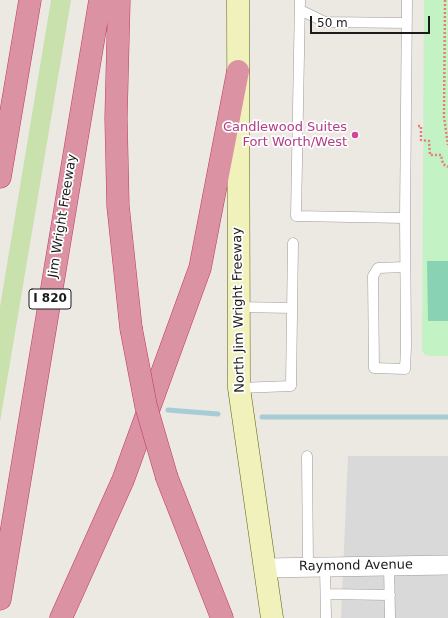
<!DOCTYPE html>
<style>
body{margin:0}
#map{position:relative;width:448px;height:618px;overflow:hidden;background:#ece8e2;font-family:"DejaVu Sans",sans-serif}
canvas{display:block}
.scale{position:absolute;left:310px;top:16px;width:120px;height:18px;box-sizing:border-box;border:2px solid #1b1b1b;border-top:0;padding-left:5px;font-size:12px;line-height:14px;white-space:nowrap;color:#1b1b1b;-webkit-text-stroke:3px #fff;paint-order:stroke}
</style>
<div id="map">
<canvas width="448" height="618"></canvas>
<div class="scale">50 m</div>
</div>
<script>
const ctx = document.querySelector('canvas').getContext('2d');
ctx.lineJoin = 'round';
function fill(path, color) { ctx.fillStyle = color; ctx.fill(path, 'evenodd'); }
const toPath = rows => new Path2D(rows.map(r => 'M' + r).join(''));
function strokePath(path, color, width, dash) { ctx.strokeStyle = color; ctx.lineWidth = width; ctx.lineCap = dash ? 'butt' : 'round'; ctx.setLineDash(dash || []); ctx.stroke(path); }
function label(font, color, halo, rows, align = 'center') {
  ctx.font = font + ' "DejaVu Sans",sans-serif'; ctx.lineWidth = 3.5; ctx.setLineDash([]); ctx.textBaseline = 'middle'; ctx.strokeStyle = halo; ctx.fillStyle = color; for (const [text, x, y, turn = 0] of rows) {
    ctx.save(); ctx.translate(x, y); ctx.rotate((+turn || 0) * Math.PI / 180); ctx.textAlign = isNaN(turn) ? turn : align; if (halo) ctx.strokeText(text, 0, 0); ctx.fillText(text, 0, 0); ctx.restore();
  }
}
fill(toPath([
 [348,456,448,456,448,618,341,618]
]), '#d9d9d9');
fill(toPath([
 [51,0,71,0,0,422,0,307]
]), '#c9e1ad');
fill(toPath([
 [424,0,448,0,448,356,429,356,424,354,422,350]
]), '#c3f2c5');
fill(toPath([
 [427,261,448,261,448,321,428,321]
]), '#89d2b3');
strokePath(toPath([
 [168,410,218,414],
 [262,417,448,417]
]), '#a7ccd5', 5);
const service = toPath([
 [300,0,296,216,405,218,407,0],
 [300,10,325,22,407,23],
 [405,218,406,347,405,369,374,368,373,276,378,268,405,267],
 [238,307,292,308],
 [239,388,291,386,293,243],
 [307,456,308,566],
 [389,565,390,618],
 [325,566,326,618],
 [326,594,390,595]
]);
const minor = toPath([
 [265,568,448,565]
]);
const secondary = toPath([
 [238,0,239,388,272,618]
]);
const motorway = toPath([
 [119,0,116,118,118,206,131,328],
 [0,177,30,0],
 [167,478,222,618],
 [0,599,100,0],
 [61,618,123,480,200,268,238,71]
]);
strokePath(service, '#9c9c9c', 11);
strokePath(minor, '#9c9c9c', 20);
strokePath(secondary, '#5f6411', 23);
strokePath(motorway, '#c1386d', 23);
strokePath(toPath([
 [445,0,444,117,448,145],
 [418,126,421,126,421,140,429,141,430,155,441,155,443,164,448,167]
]), '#e97d76', 2.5, [2, 2]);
strokePath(service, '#fff', 10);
strokePath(minor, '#fff', 19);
strokePath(secondary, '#f1f1bb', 22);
strokePath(motorway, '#db92a3', 22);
const motorwayBridge = toPath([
 [131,328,146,406,167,478]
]);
strokePath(motorwayBridge, '#c1386d', 23, []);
strokePath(motorwayBridge, '#db92a3', 22);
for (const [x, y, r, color] of [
 [355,135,4,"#d1479c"]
]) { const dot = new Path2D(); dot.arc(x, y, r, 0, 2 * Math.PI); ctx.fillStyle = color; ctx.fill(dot); strokePath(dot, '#fff', 1.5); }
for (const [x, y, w] of [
 [50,299,42]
]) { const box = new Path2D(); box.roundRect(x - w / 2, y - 10, w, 20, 3); ctx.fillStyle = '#fff'; ctx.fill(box); strokePath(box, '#1b1b1b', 1); }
label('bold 12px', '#1b1b1b', null, [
 ["I 820",50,299]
]);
label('13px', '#b23c85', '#fff', [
 ["Candlewood Suites",347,128],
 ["Fort Worth/West",347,143]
], 'right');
label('13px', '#1b1b1b', '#fff', [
 ["Jim Wright Freeway",63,216,-81],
 ["North Jim Wright Freeway",239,310,-91],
 ["Raymond Avenue",356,566,-1]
]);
</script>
